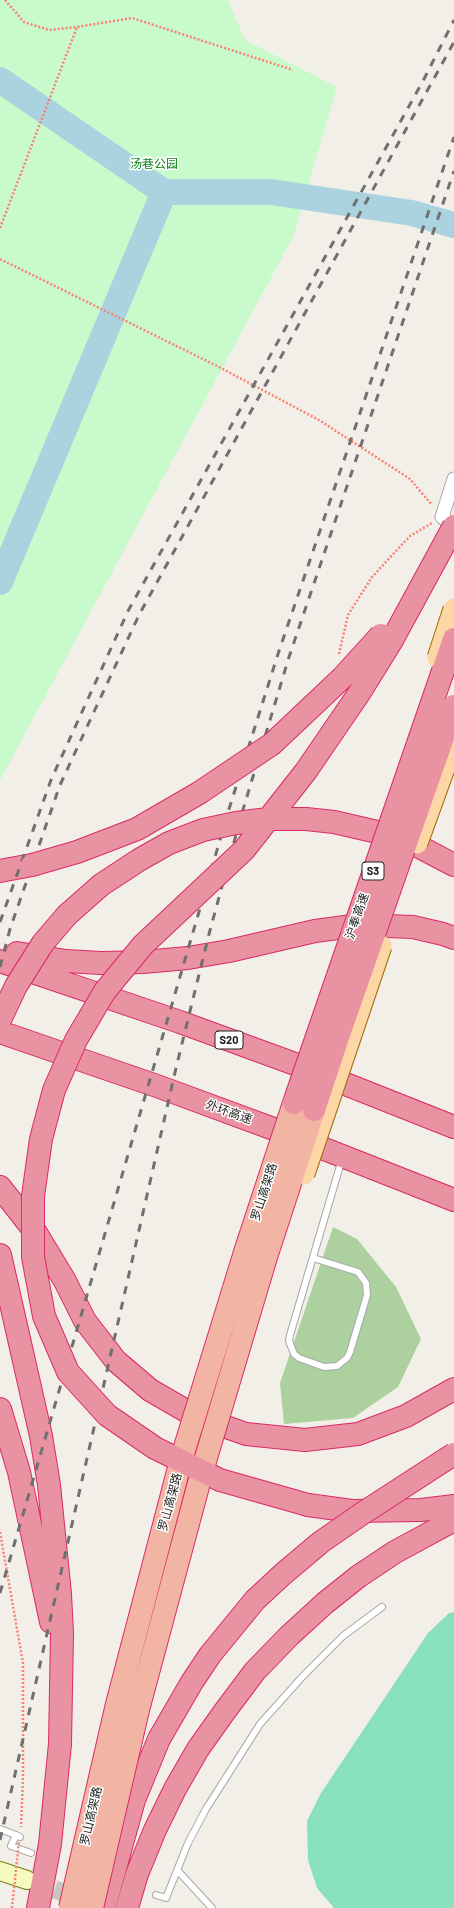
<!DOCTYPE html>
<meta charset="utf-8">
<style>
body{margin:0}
canvas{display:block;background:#f2efe9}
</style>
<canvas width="454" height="1908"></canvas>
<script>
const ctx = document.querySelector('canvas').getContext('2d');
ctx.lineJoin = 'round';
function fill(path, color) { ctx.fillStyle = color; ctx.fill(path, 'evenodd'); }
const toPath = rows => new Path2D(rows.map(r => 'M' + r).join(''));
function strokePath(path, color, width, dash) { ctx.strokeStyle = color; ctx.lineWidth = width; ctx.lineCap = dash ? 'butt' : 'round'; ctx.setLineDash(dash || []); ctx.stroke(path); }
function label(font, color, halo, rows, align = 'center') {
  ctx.font = font + ' Barlow,"Noto Sans SC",sans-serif'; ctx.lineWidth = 3; ctx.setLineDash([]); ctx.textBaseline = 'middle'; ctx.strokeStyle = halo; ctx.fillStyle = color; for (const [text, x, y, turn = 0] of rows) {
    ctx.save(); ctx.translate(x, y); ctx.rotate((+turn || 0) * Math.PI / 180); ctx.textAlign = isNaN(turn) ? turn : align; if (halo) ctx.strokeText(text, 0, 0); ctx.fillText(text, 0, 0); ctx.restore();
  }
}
fill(toPath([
 [333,1227,357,1239,396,1287,421,1339,398,1387,353,1418,284,1424,280,1383]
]), '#add19e');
fill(toPath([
 [0,0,228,0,245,40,337,87,293,237,0,780]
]), '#c8facc');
fill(toPath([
 [454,1612,454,1908,334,1908,317,1888,308,1860,307,1821,321,1793,428,1633,449,1613]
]), '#88e0be');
strokePath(toPath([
 [0,80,164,192,271,192,412,213,454,225],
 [0,582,164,192]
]), '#aad3df', 26);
strokePath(toPath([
 [29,1881,86,1900]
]), '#c8c6c1', 18, [18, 9]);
const service = toPath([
 [313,1258,358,1272,366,1283,367,1295,350,1352,347,1358,337,1366,324,1367,299,1358,294,1354,289,1341,290,1335,342,1159],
 [0,1829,16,1835],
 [20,1837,16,1835,11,1846,31,1853],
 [178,1871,212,1908],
 [156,1895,166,1898,188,1843,206,1809,260,1724,303,1676,343,1636,382,1607]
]);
const minor = toPath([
 [454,479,442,517,454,526]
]);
const secondary = toPath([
 [0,1871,27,1880]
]);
const motorway = toPath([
 [306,819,334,822,386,834,412,843,454,865],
 [0,871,32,865],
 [17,953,66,961,101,963,143,962,188,958,229,951,315,931,360,925,413,927,443,934,454,938],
 [0,961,180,1022,295,1064,454,1127],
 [0,1032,157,1086,271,1128,454,1200],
 [0,1187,36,1233,65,1281,85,1321,116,1361,150,1390,195,1416,246,1434,305,1440,358,1434,406,1416,454,1389],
 [0,1255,41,1436,49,1485,60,1594,62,1633,60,1744,50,1844,38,1908],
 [0,1409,19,1472,51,1622],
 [308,1505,352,1511,421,1510,454,1506],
 [104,1908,134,1800,159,1739],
 [127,1908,137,1874,155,1830,175,1789,198,1749,225,1711,255,1671,289,1636,325,1603,359,1576,395,1552,454,1520]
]);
strokePath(service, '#a9a9a9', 8);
strokePath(minor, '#a9a9a9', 15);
strokePath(secondary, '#707d05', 20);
strokePath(motorway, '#dc2a67', 24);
strokePath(toPath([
 [5,0,24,22,49,30,77,27,132,18,293,70],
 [0,228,77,27],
 [0,259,219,367,319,420,410,479,432,505],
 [339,654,348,615,372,577,410,536,432,523],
 [0,1532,23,1663,23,1777,21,1827]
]), '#fa8072', 2.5, [2, 2]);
strokePath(service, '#fff', 6);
strokePath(minor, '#fff', 13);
strokePath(secondary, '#f7fabf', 18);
strokePath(motorway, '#e892a2', 22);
strokePath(toPath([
 [0,922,51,780,128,611,423,81,454,20],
 [0,967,10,929,60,785,139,615,454,42],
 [0,1593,229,809,278,654,454,137],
 [0,1840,176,1068,209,934,242,813,289,657,454,171]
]), '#707070', 3, [8, 8]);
const primaryBridge = toPath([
 [438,658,454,609],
 [417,843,454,741],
 [304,1174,381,946]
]);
const trunkBridge = toPath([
 [70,1908,117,1704,181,1460,246,1249,294,1103],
 [92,1908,138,1710,203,1468,266,1257,314,1110]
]);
const motorwayBridge = toPath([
 [32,865,77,852,137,829,199,793,272,744,342,678,381,635],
 [0,1020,16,986,43,943,67,915,101,885,139,860,169,843,203,830,236,823,268,819,306,819],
 [294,1103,454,639],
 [314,1110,338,1037,454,706],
 [308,1505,220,1480,155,1448,107,1415,68,1372,44,1316,33,1257,33,1196,41,1139,54,1090,76,1040,105,991,143,945,244,850,306,771,360,692,391,642,454,526],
 [159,1739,192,1682,210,1655,255,1600,283,1574,321,1542,363,1513,454,1454]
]);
strokePath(primaryBridge, '#a06b00', 23, []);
strokePath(trunkBridge, '#dc2a67', 24, []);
strokePath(motorwayBridge, '#dc2a67', 24, []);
strokePath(toPath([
 [12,1908,19,1842]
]), '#fa8072', 2.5, [2, 2]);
strokePath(primaryBridge, '#fcd6a4', 21);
strokePath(trunkBridge, '#f2b4a3', 22);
strokePath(motorwayBridge, '#e892a2', 22);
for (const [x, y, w] of [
 [373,871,22],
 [229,1040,28]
]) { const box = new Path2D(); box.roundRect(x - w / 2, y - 9, w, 18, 3); ctx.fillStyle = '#fff'; ctx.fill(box); strokePath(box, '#222', 1); }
label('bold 11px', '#222', null, [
 ["S3",373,871],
 ["S20",229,1040]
]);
label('12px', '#0c8416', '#fff', [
 ["汤巷公园",154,164]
]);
label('12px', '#222', '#fff', [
 ["沪奉高速",357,916,-71],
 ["外环高速",229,1112,20],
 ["罗山高架路",264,1192,-72],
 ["罗山高架路",170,1502,-75],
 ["罗山高架路",91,1816,-77]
]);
</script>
